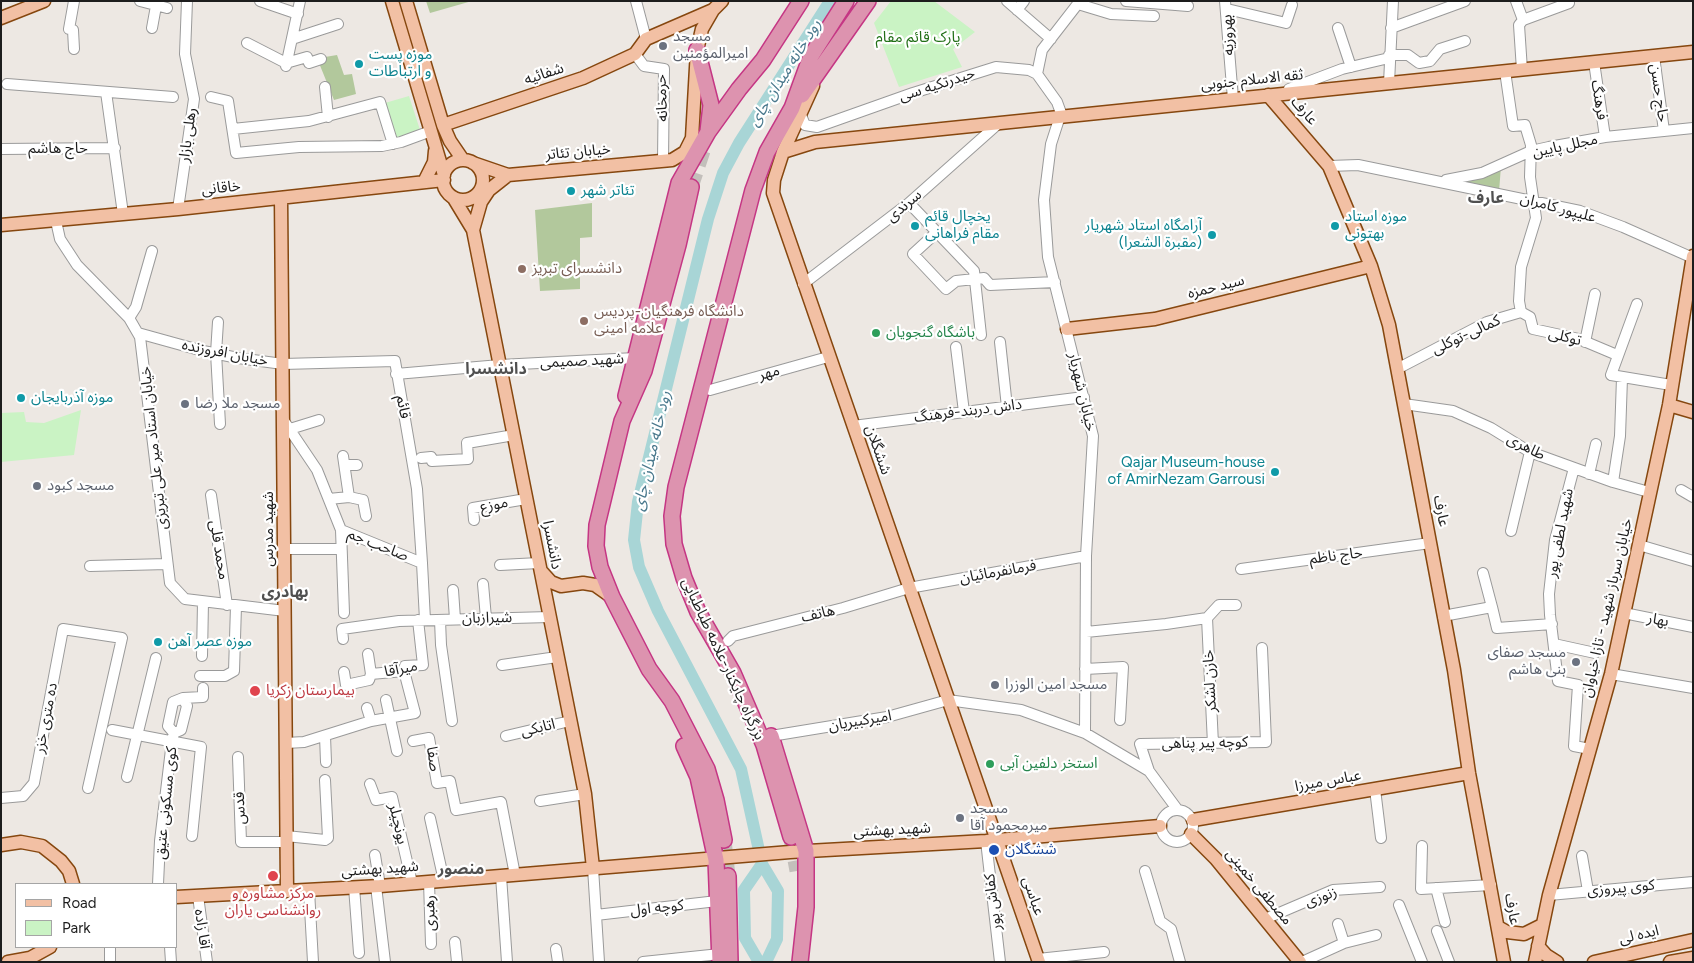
<!DOCTYPE html>
<meta charset="utf-8">
<style>
body{margin:0}
#map{position:relative;width:1694px;height:963px;overflow:hidden;background:#ede8e3;font-family:Figtree,sans-serif}
canvas{display:block}
.frame{position:absolute;inset:0;border:2px solid #1d1d1d;pointer-events:none}
.legend{position:absolute;left:15px;top:883px;width:162px;height:65px;box-sizing:border-box;background:#fff;border:1px solid #a5a5a5;margin:0;padding:6px 9px;list-style:none;font-size:15px;color:#1d1d1d}
.legend li{display:flex;align-items:center;gap:10px;height:25px}
.legend b{width:25px;border:1px solid #a5a5a5}
</style>
<div id="map">
<canvas width="1694" height="963"></canvas>
<div class="frame"></div>
<ul class="legend">
<li><b style="height:6px;background:#f2c0a4"></b>Road</li>
<li><b style="height:14px;background:#caf3c4"></b>Park</li>
</ul>
</div>
<script>
const ctx = document.querySelector('canvas').getContext('2d');
ctx.lineJoin = 'round';
function fill(path, color) { ctx.fillStyle = color; ctx.fill(path, 'evenodd'); }
const toPath = rows => new Path2D(rows.map(r => 'M' + r).join(''));
function strokePath(path, color, width, dash) { ctx.strokeStyle = color; ctx.lineWidth = width; ctx.lineCap = dash ? 'butt' : 'round'; ctx.setLineDash(dash || []); ctx.stroke(path); }
function label(font, color, halo, rows, align = 'center') {
  ctx.font = font + ' Figtree,"Noto Sans Arabic",sans-serif'; ctx.lineWidth = 4.5; ctx.setLineDash([]); ctx.textBaseline = 'middle'; ctx.strokeStyle = halo; ctx.fillStyle = color; for (const [text, x, y, turn = 0] of rows) {
    ctx.save(); ctx.translate(x, y); ctx.rotate((+turn || 0) * Math.PI / 180); ctx.textAlign = isNaN(turn) ? turn : align; if (halo) ctx.strokeText(text, 0, 0); ctx.fillText(text, 0, 0); ctx.restore();
  }
}
fill(toPath([
 [426,1,472,1,430,13],
 [337,55,344,75,352,74,356,94,334,100,319,63,325,57],
 [1501,166,1499,192,1462,183],
 [592,203,592,237,580,238,580,289,540,291,535,210]
]), '#b2c89c');
fill(toPath([
 [891,1,934,1,975,32,953,49,962,67,899,87,874,23],
 [409,96,421,133,388,142,378,105],
 [81,410,74,455,1,462,1,413,24,412,26,422,44,423]
]), '#caf3c4');
strokePath(toPath([
 [762,864,778,891,777,939,766,962],
 [759,962,745,938,744,890,762,864,741,769,658,611,639,567,634,540,638,502,708,219,723,173,739,143,830,1]
]), '#a8d5d6', 12);
strokePath(toPath([
 [691,187,704,148],
 [791,838,797,871],
 [724,840,728,876]
]), '#c3bfbb', 15, [15, 8]);
const minor = toPath([
 [74,1,69,29,73,30,74,49],
 [140,1,167,8],
 [260,1,298,14],
 [636,1,646,39],
 [1007,1,1051,39],
 [1126,1,1188,6],
 [1225,1,1233,99],
 [1516,1,1523,20,1519,25,1522,70],
 [1078,4,1111,14,1154,16],
 [1227,9,1286,23,1292,5],
 [1017,10,1024,1],
 [1523,20,1569,3],
 [152,28,156,6],
 [1338,28,1351,67],
 [1391,28,1465,1],
 [292,39,338,24],
 [247,43,286,63,307,57,309,63,321,59],
 [635,54,644,66,664,69,663,161],
 [1389,55,1408,55,1419,63,1430,61,1440,49,1465,41],
 [1654,56,1664,131],
 [1594,62,1605,137],
 [286,66,300,1],
 [1037,74,1042,50,1080,1],
 [1389,83,1393,1],
 [7,84,173,97],
 [325,87,328,117],
 [106,92,123,214],
 [1289,93,1289,89,1342,69,1389,58],
 [211,97,228,101,236,153,299,147,382,146,401,142,431,131],
 [800,113,805,125,817,127,913,93,996,67,1029,70,1037,74,1057,102,1061,113,1051,144,1044,200,1048,257,1093,436,1086,556,1085,733],
 [233,129,309,121,380,102,393,144],
 [1,149,115,148],
 [1329,166,1358,165,1580,211,1623,227,1693,258],
 [1446,180,1482,173,1531,151,1549,147,1605,137,1693,128],
 [909,203,974,271,981,335],
 [178,209,194,99,185,54,187,1],
 [56,221,60,239,77,265,129,318,140,337,170,583,185,599,285,611],
 [937,232,913,254,946,289,956,281,984,278,990,285,1055,282],
 [803,284,909,203,999,123],
 [1637,304,1611,375,1671,385],
 [1521,312,1530,317,1533,329,1579,339,1617,355],
 [129,318,136,307,152,251],
 [218,322,216,353,220,424],
 [138,333,203,351,238,358,283,364,395,361,417,489,422,563],
 [1000,342,1007,407],
 [1585,342,1595,294],
 [956,347,964,412],
 [1397,369,1487,322,1521,312,1519,301,1521,267,1536,218,1530,177,1531,145,1525,125,1513,126,1505,71],
 [396,374,500,365,635,358],
 [710,390,828,357],
 [1404,404,1453,411,1491,428,1530,452,1613,482,1649,492],
 [284,421,317,470,341,530,422,563,425,620],
 [853,426,1084,397],
 [290,429,319,420],
 [343,456,349,497],
 [421,458,431,457,432,461,468,459,467,443,514,435],
 [345,465,357,465],
 [1574,468,1555,540,1549,594,1550,615,1558,681,1578,685,1574,746,1590,749],
 [1589,474,1596,444],
 [1613,482,1620,436,1622,378],
 [1681,490,1693,497],
 [211,495,227,605],
 [329,499,349,497,363,500,366,516],
 [474,520,473,508,526,499],
 [341,530,344,613],
 [1511,531,1530,452],
 [1639,545,1693,561],
 [285,549,341,549],
 [500,565,539,563],
 [90,566,167,564],
 [1241,569,1430,543],
 [1483,573,1492,607],
 [483,584,486,618],
 [453,590,455,619],
 [1624,613,1693,627],
 [1443,616,1492,607,1497,628,1552,624],
 [1207,618,1213,744],
 [440,620,441,645,452,721],
 [1086,632,1166,624,1207,618,1219,605,1236,605],
 [343,639,342,629,399,621,550,617],
 [728,641,733,636,843,608,909,588,1086,556],
 [1554,644,1595,653],
 [368,654,371,674],
 [202,656,203,602],
 [502,665,557,657],
 [1085,669,1123,667,1120,720],
 [344,672,346,685,369,680,371,674,404,671,405,666,423,665,418,620],
 [1611,674,1693,688],
 [200,676,225,676,234,671,236,606],
 [386,700,397,751],
 [367,708,371,721],
 [112,730,201,747,192,836],
 [174,733,168,726,173,702,183,698,203,697,203,688],
 [325,736,326,762],
 [506,736,570,721],
 [771,736,887,717,948,700,1021,710,1085,733,1149,771,1177,809],
 [413,741,429,738,437,783,450,781,456,810,501,802,515,875],
 [286,743,304,742,371,721,415,713,404,671],
 [238,757,241,842,286,842],
 [1149,771,1140,744,1266,742,1262,648],
 [127,777,156,658],
 [370,784,376,800,392,797,412,883],
 [1375,789,1381,838],
 [1,798,23,796,34,783,63,629,122,638,88,788],
 [540,801,585,794],
 '1161 826a16 16 0 1 1 32 0a16 16 0 1 1-32 0Z',
 [430,818,444,881],
 [286,836,325,840,328,838,325,780],
 [986,841,1000,962],
 [1422,846,1421,889,1491,885],
 [375,855,380,886],
 [1582,856,1588,891],
 [593,868,599,962],
 [1145,871,1160,921,1171,929,1180,962],
 [501,876,507,962],
 [429,882,431,944],
 [158,884,160,841,172,741,174,733,181,730,187,706,183,698],
 [376,886,385,962],
 [354,887,359,953],
 [1436,888,1445,922],
 [309,890,313,962],
 [1549,895,1693,882],
 [198,896,207,962],
 [1399,905,1422,962],
 [596,915,717,901],
 [1265,919,1333,890,1380,887],
 [1437,931,1449,962],
 [455,942,457,962],
 [1344,943,1376,935],
 [110,947,110,962],
 [170,947,171,962],
 [556,949,558,962],
 [1038,959,1104,952],
 [643,962,720,954],
 [1302,962,1344,943,1338,924]
]);
const major = toPath([
 [392,1,444,175],
 [406,1,443,125,450,141,463,160],
 [1,18,44,1],
 [813,86,783,152,774,180,773,193,1039,962],
 [1268,95,1329,166,1371,266,1389,325,1454,670,1469,773,1504,962],
 [443,125,583,78,635,54,646,39,713,10],
 [783,152,815,142,1693,52],
 '443 180a20 20 0 1 1 40 0a20 20 0 1 1-40 0Z',
 [473,163,508,175,672,160,685,152,692,138,697,50,702,29,713,10,722,1],
 [424,182,434,162,435,151],
 [453,197,473,230,585,794,593,868],
 [281,198,287,891],
 [1,225,178,209,444,180],
 [473,230,481,202,489,190,508,175],
 [1067,329,1155,319,1371,266],
 [1669,405,1693,412],
 [541,571,551,582,561,586,583,583,595,585,612,597],
 [1193,820,1469,773],
 [1191,834,1216,859,1300,962],
 [1,845,21,842,42,846,61,861,69,871,73,884],
 [176,897,380,886,790,852,986,841,1160,826],
 [1498,927,1507,932,1524,934,1542,925],
 [1538,946,1546,955,1557,962],
 [8,962,30,958,50,947],
 [1535,962,1549,895,1611,674,1669,405,1693,256],
 [1594,962,1693,940],
 [1670,962,1693,958]
]);
const highway = toPath([
 [697,50,711,105,708,131],
 [802,95,868,1],
 [691,187,678,245,644,371,622,421,597,525,596,546,600,567,612,597,649,669,672,701,707,769,716,800,724,840],
 [626,396,679,183,708,132,739,89,763,60,801,1],
 [771,736,806,851,806,907,800,962],
 [684,746,698,777,716,860,720,962],
 [791,837,764,745,733,673,698,612,684,578,674,544,672,516,676,487,753,190,767,152,792,108,811,56,846,1],
 [728,876,730,962]
]);
strokePath(minor, '#9a9a9a', 12);
strokePath(major, '#86470f', 15);
strokePath(highway, '#c53684', 18);
strokePath(minor, '#fff', 10);
strokePath(major, '#f2c0a4', 12);
strokePath(highway, '#dd93af', 15);
for (const [x, y, r, color] of [
 [663,46,5,"#6b7280"],
 [359,64,5,"#0f9aa8"],
 [571,191,5,"#0f9aa8"],
 [915,226,5,"#0f9aa8"],
 [1335,226,5,"#0f9aa8"],
 [1212,235,5,"#0f9aa8"],
 [522,269,5,"#8d6e63"],
 [584,321,5,"#8d6e63"],
 [876,333,5,"#2e9e5b"],
 [21,398,5,"#0f9aa8"],
 [185,404,5,"#6b7280"],
 [1275,472,5,"#0f9aa8"],
 [37,486,5,"#6b7280"],
 [158,642,5,"#0f9aa8"],
 [1576,662,5,"#6b7280"],
 [995,685,5,"#6b7280"],
 [255,691,6,"#e0444e"],
 [990,764,5,"#2e9e5b"],
 [960,818,5,"#6b7280"],
 [994,850,6,"#1a4fb4"],
 [273,876,6,"#e0444e"]
]) { const dot = new Path2D(); dot.arc(x, y, r, 0, 2 * Math.PI); ctx.fillStyle = color; ctx.fill(dot); strokePath(dot, '#fff', 2); }
label('15px', '#1d1d1d', '#fff', [
 ["بهروزیه",1228,35,-93],
 ["شفائیه",544,74,-18],
 ["ثقه الاسلام جنوبی",1252,80,-6],
 ["حیدرتکیه سی",937,85,-18],
 ["حاج حسن",1659,93,82],
 ["حرمخانه",662,98,-92],
 ["فرهنگ",1599,100,81],
 ["عارف",1304,111,49],
 ["رهلی بازار",188,135,-82],
 ["مجلل پایین",1565,146,-12],
 ["حاج هاشم",58,149],
 ["خیابان تئاتر",578,152,-5],
 ["خاقانی",221,188,-6],
 ["سرندی",904,206,-40],
 ["علیپور کامران",1558,208,15],
 ["سید حمزه",1216,287,-14],
 ["کمالی-توکلی",1466,335,-25],
 ["توکلی",1565,337,14],
 ["خیابان افروزنده",225,353,11],
 ["شهید صمیمی",582,361,-3],
 ["مهر",769,373,-16],
 ["خیابان شهریار",1082,392,77],
 ["قائم",403,407,79],
 ["داش دربند-فرهنگ",968,411,-7],
 ["طاهری",1526,447,27],
 ["خیابان استاد میر علی تبریزی",154,448,-96],
 ["ششگلان",878,450,71],
 ["موزع",494,505,-11],
 ["عارف",1441,511,79],
 ["شهید مدرس",269,529,-90],
 ["شهید لطفی پور",1560,533,-79],
 ["صاحب جم",378,545,22],
 ["دانشسرا",552,545,79],
 ["محمد قلی",219,550,81],
 ["حاج ناظم",1336,556,-7],
 ["فرمانفرمائیان",998,572,-10],
 ["خیابان سرباز شهید - تازا خیاوان",1607,608,-77],
 ["هاتف",818,614,-13],
 ["شیرازبان",487,618,-1],
 ["بهار",1658,620,11],
 ["بزرگراه چایکنار-علامه طباطبایی",723,659,65],
 ["میرآقا",401,669,-11],
 ["خازن لشکر",1210,681,-93],
 ["ده متری خزر",46,718,-79],
 ["امیرکبیریان",860,721,-10],
 ["اتابکی",538,728,-13],
 ["کوچه پیر پناهی",1205,743,-1],
 ["صفا",433,759,81],
 ["عباس میرزا",1328,781,-10],
 ["کوی مسکونی عتیق",166,803,-84],
 ["قدس",240,808,-92],
 ["یونچیلر",398,824,77],
 ["شهید بهشتى",892,830,-3],
 ["شهید بهشتى",380,869,-4],
 ["مصطفی خمینی",1259,887,50],
 ["کوی پیروزی",1621,888,-5],
 ["عباسى",1033,896,71],
 ["زنوزی",1321,897,-20],
 ["کفاش پور",993,902,-97],
 ["کوچه اول",657,908,-6],
 ["عارف",1512,909,80],
 ["رهبری",430,913,-91],
 ["آقا زاده",202,929,82],
 ["ایده لى",1639,935,-13]
]);
label('15px', '#5b616d', '#fff', [
 ["مسجد",673,37],
 ["امیرالمؤمنین",673,54],
 ["مسجد ملا رضا",195,404],
 ["مسجد کبود",47,486],
 ["مسجد صفای",1566,653,"right"],
 ["بنی هاشم",1566,670,"right"],
 ["مسجد امین الوزرا",1005,685],
 ["مسجد",970,809],
 ["میرمحمود آقا",970,826]
], 'left');
label('15px', '#216f16', '#fff', [
 ["پارک قائم مقام",918,38]
]);
label('15px', '#0d838f', '#fff', [
 ["موزه پست",369,55],
 ["و ارتباطات",369,72],
 ["تئاتر شهر",581,191],
 ["یخچال قائم",925,217],
 ["مقام فراهانی",925,234],
 ["موزه استاد",1345,217],
 ["بهتونی",1345,234],
 ["آرامگاه استاد شهریار",1202,226,"right"],
 ["(مقبرة الشعرا)",1202,243,"right"],
 ["موزه آذربایجان",31,398],
 ["Qajar Museum-house",1265,463,"right"],
 ["of AmirNezam Garrousi",1265,480,"right"],
 ["موزه عصر آهن",168,642]
], 'left');
label('15px', '#785e54', '#fff', [
 ["دانشسرای تبریز",532,269],
 ["دانشگاه فرهنگیان-پردیس",594,312],
 ["علامه امینی",594,329]
], 'left');
label('15px', '#27864d', '#fff', [
 ["باشگاه گنجویان",886,333],
 ["استخر دلفین آبی",1000,764]
], 'left');
label('15px', '#be3a42', '#fff', [
 ["بیمارستان زکریا",266,691],
 ["مرکز مشاوره و",273,894,"center"],
 ["روانشناسی یاران",273,911,"center"]
], 'left');
label('15px', '#164399', '#fff', [
 ["ششگلان",1005,850]
], 'left');
label('italic 16px', '#49788c', '#fff', [
 ["رود خانه میدان چای",785,73,-58],
 ["رود خانه میدان چای",652,451,-77]
]);
label('bold 16px', '#505050', '#fff', [
 ["عارف",1486,198],
 ["دانشسرا",496,369],
 ["بهادری",285,592],
 ["منصور",461,869]
]);
</script>
